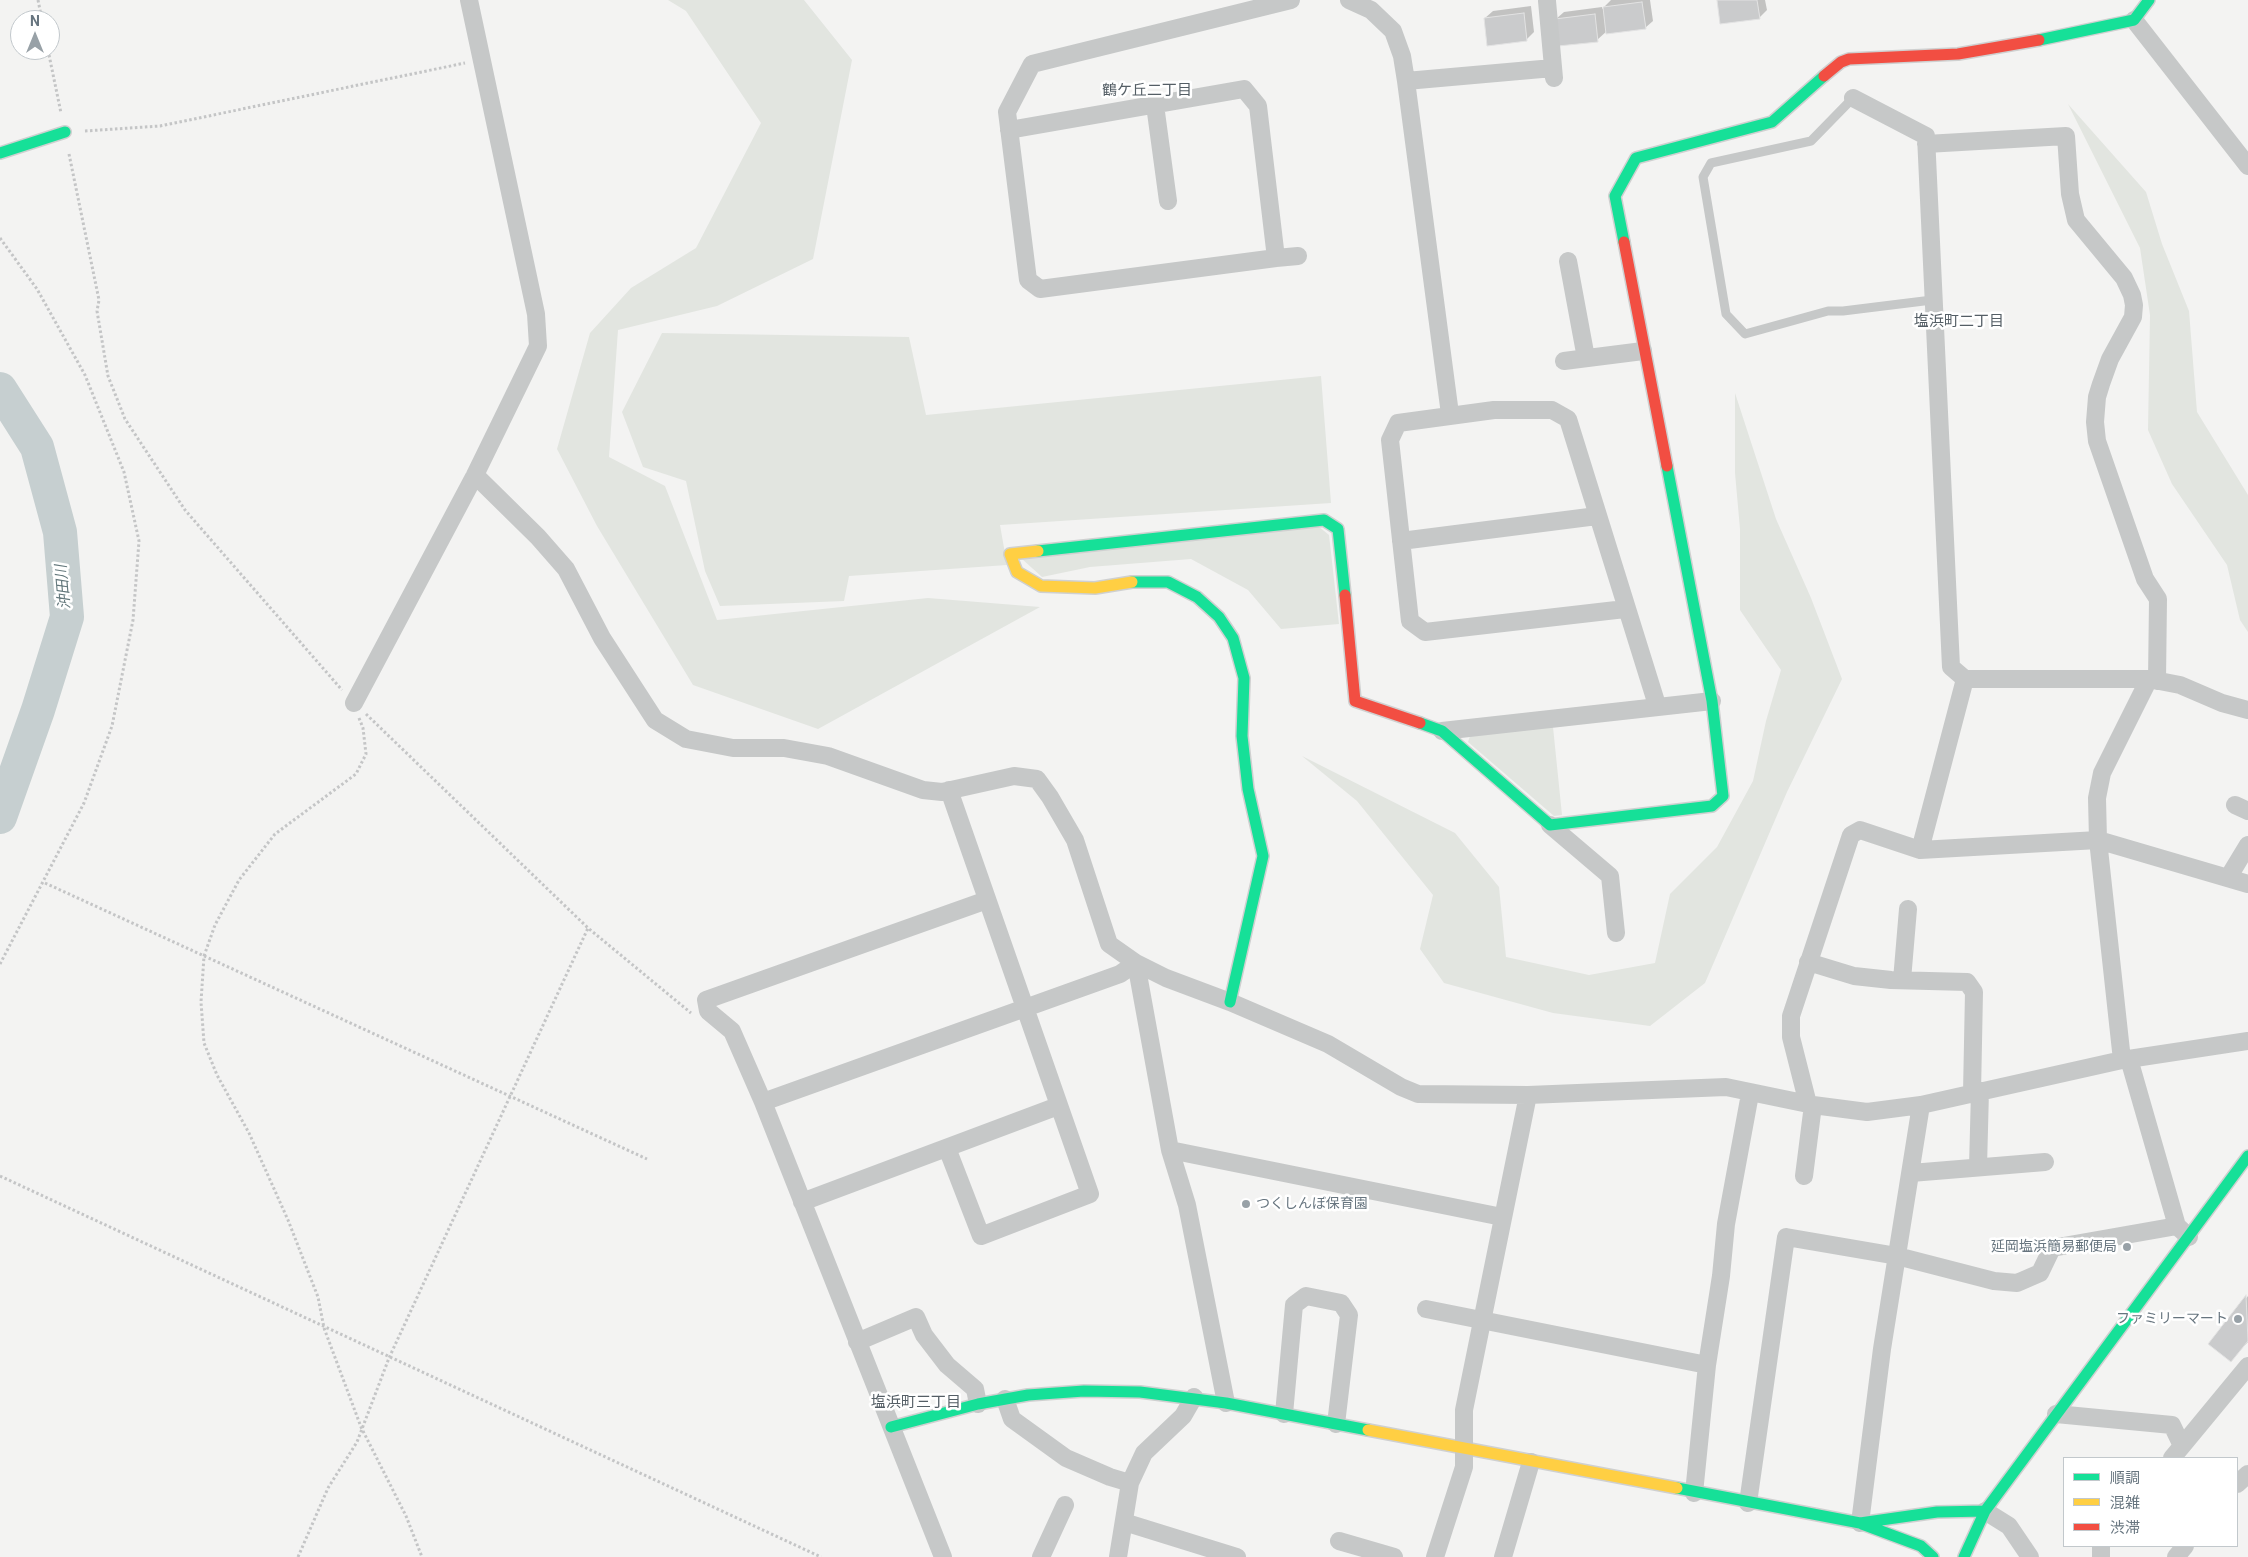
<!DOCTYPE html>
<meta charset="utf-8">
<style>
body{margin:0}
#map{position:relative;width:2248px;height:1557px;overflow:hidden;background:#f3f3f2;font-family:Roboto,"Noto Sans JP",sans-serif}
canvas{display:block}
.legend{position:absolute;left:2063px;top:1457px;width:175px;height:90px;box-sizing:border-box;background:#fff;border:1px solid #c2c8cc;margin:0;padding:6px 9px;list-style:none;font-size:15px;color:#67757f}
.legend li{display:flex;align-items:center;gap:10px;height:25px}
.legend b{width:25px;border:1px solid #c2c8cc}
.north{position:absolute;left:10px;top:10px;width:50px;height:50px;box-sizing:border-box;background:#fff;border:1px solid #c2c8cc;border-radius:50%;rotate:0deg;font-size:14px;font-weight:700;line-height:20px;text-align:center;color:#67757f}
.north::after{content:'';display:block;margin:auto;width:18px;height:22px;background:#98a1a7;clip-path:polygon(50% 0,100% 100%,50% 72%,0 100%)}
</style>
<div id="map">
<canvas width="2248" height="1557"></canvas>
<ul class="legend">
<li><b style="height:6px;background:#16e098"></b>順調</li>
<li><b style="height:6px;background:#ffcf43"></b>混雑</li>
<li><b style="height:6px;background:#f24e42"></b>渋滞</li>
</ul>
<div class="north">N</div>
</div>
<script>
const ctx = document.querySelector('canvas').getContext('2d');
ctx.lineJoin = 'round';
function fill(path, color) { ctx.fillStyle = color; ctx.fill(path, 'evenodd'); }
const toPath = rows => new Path2D(rows.map(r => 'M' + r).join(''));
function strokePath(path, color, width, dash) { ctx.strokeStyle = color; ctx.lineWidth = width; ctx.lineCap = dash ? 'butt' : 'round'; ctx.setLineDash(dash || []); ctx.stroke(path); }
function label(font, color, halo, rows, align = 'center') {
  ctx.font = font + ' Roboto,"Noto Sans JP",sans-serif'; ctx.lineWidth = 5; ctx.setLineDash([]); ctx.textBaseline = 'middle'; ctx.strokeStyle = halo; ctx.fillStyle = color; for (const [text, x, y, turn = 0] of rows) {
    ctx.save(); ctx.translate(x, y); ctx.rotate((+turn || 0) * Math.PI / 180); ctx.textAlign = isNaN(turn) ? turn : align; if (halo) ctx.strokeText(text, 0, 0); ctx.fillText(text, 0, 0); ctx.restore();
  }
}
fill(toPath([
 [668,0,804,0,852,60,813,259,717,306,618,330,609,457,665,486,717,620,928,598,1040,607,818,729,693,685,597,526,557,449,590,333,631,288,696,248,761,123,686,11],
 [2068,104,2146,192,2162,244,2189,311,2197,412,2248,495,2248,632,2240,620,2227,565,2172,484,2148,430,2150,315,2140,248],
 [662,333,909,337,926,415,1321,376,1331,503,1000,525,1007,565,849,576,844,601,720,606,705,571,686,481,643,467,622,412],
 [1735,393,1776,519,1811,598,1842,679,1787,792,1705,983,1650,1026,1553,1013,1444,983,1420,949,1433,895,1357,801,1302,756,1455,833,1499,887,1506,957,1589,975,1655,963,1670,894,1717,847,1753,781,1766,721,1781,670,1740,610,1740,529,1735,473],
 [1318,526,1329,535,1339,624,1281,629,1248,590,1191,559,1090,567,1042,577,1022,559],
 [1553,727,1562,815,1554,816,1468,742,1470,736]
]), '#e2e5e0');
fill(toPath([
 [1611,0,1650,0,1653,21,1645,28,1607,31,1597,40,1556,19,1564,12,1602,7,1602,9],
 [1719,0,1765,0,1767,10,1759,18],
 [1531,6,1534,32,1526,40,1485,18,1493,11],
 [2248,1296,2248,1342,2231,1360,2210,1343]
]), '#0003');
strokePath(toPath([
 [0,389,37,447,60,532,67,617,38,710,0,817]
]), '#c6cfd0', 34);
const building = toPath([
 [1717,0,1757,0,1760,19,1720,24,1717,0],
 [1642,2,1646,29,1606,34,1603,7,1642,2],
 [1524,13,1527,41,1487,46,1484,18,1524,13],
 [1595,14,1598,42,1558,46,1555,19,1595,14],
 [2246,1295,2248,1341,2231,1362,2208,1344,2246,1295]
]);
fill(building, '#cacbcc');
strokePath(building, '#e2e2e2', 1);
const fast = toPath([
 [2039,40,2134,20,2149,0],
 [0,153,65,132],
 [1624,242,1615,196,1636,158,1772,122,1824,76],
 [1038,551,1324,520,1338,529,1345,595],
 [1132,582,1168,582,1197,597,1219,617,1233,638,1244,678,1242,736,1248,789,1263,856,1230,1002],
 [1420,723,1442,731,1550,825,1712,806,1723,796,1712,701,1667,466],
 [891,1427,978,1404,1028,1395,1084,1391,1140,1392,1226,1403,1368,1430],
 [1677,1488,1860,1523,1937,1512,1985,1511],
 [1862,1524,1921,1546,1933,1557],
 [1964,1557,1985,1511,2248,1156]
]);
const slow = toPath([
 [1038,551,1010,554,1017,572,1041,586,1095,588,1132,582],
 [1368,1430,1677,1488]
]);
const jam = toPath([
 [1824,76,1841,62,1849,59,1958,54,2039,40],
 [1624,242,1667,466],
 [1345,595,1355,701,1420,723]
]);
strokePath(fast, '#cfd0d0', 14);
strokePath(slow, '#cfd0d0', 14);
strokePath(jam, '#cfd0d0', 14);
strokePath(toPath([
 [38,0,42,20],
 [48,50,61,113],
 [85,131,160,126,465,63],
 [69,154,99,300,97,311,108,376,125,419,185,510,342,690],
 [0,238,37,289,85,375,124,472,139,541,133,620,112,726,84,803,0,964],
 [366,714,588,928,691,1013],
 [359,718,363,728,366,754,356,774,275,834,239,880,215,925,204,956,201,1002,204,1043,217,1075,249,1133,288,1220,318,1297,324,1328,361,1427,406,1516,422,1557],
 [45,883,647,1159],
 [0,1176,821,1557],
 [298,1557,328,1488,357,1442,389,1358,588,928]
]), '#c4c5c6', 3, [2.5, 2.5]);
strokePath(toPath([
 [1853,98,1811,141,1711,163,1703,177,1726,314,1745,334,1828,311,1843,311,1932,300]
]), '#c6c8c8', 9);
strokePath(toPath([
 [1349,0,1371,10,1393,31,1402,56,1406,81],
 [1547,1,1554,78],
 [2134,20,2248,166],
 [1853,98,1926,136,1951,667,1965,679,2149,679,2180,685,2222,703,2248,710],
 [1155,105,1168,201],
 [1009,130,1244,89,1258,106,1276,258,1040,289,1028,280,1007,112,1032,64,1291,0],
 [1926,144,2066,136,2070,194,2076,220,2124,278,2132,295,2134,305,2133,317,2110,359,2101,384,2097,397,2095,422,2097,441,2145,579,2158,599,2157,681],
 [1276,258,1298,256],
 [1568,261,1586,358],
 [1564,361,1643,351],
 [1450,414,1406,81,1553,68],
 [475,475,538,537,566,569,602,638,655,720,686,739,733,748,784,748,828,756,923,790,942,792,1014,776,1037,779,1050,797,1075,840,1109,944,1136,963,1166,978,1230,1002,1328,1044,1401,1087,1418,1094,1528,1095,1726,1087,1813,1105,1867,1112,1921,1105,2122,1060,2248,1041],
 [1401,541,1597,516],
 [1625,609,1425,632,1410,621,1390,440,1398,423,1494,410,1552,410,1568,419,1657,705],
 [354,703,475,475,538,346,536,314,469,0],
 [1442,731,1712,701],
 [2235,805,2248,811],
 [1550,825,1610,876,1616,933],
 [1920,850,1965,679],
 [2228,878,2248,845],
 [1808,962,1854,976,1891,980,1967,982,1974,992,1972,1093],
 [1902,980,1908,909],
 [2129,1059,2177,1226],
 [2122,1060,2098,840,2097,798,2102,773,2149,679],
 [763,1102,1120,974,1136,963,1170,1150,1187,1205,1226,1403],
 [1808,1104,1791,1037,1791,1016,1851,835,1860,830,1920,850,2098,840,2248,884],
 [947,1148,981,1236,1090,1194,949,790],
 [1170,1150,1502,1217],
 [1978,1167,1980,1091],
 [1911,1173,2045,1162],
 [1804,1176,1813,1105],
 [802,1202,1058,1106],
 [1426,1309,1707,1365],
 [857,1342,916,1317,924,1335,947,1365,975,1389,978,1404],
 [1005,1399,1012,1419,1066,1458,1110,1477,1130,1483],
 [1284,1414,1294,1305,1306,1296,1341,1303,1349,1315,1336,1424],
 [2056,1414,2172,1425,2182,1446,2172,1458],
 [2182,1446,2248,1366],
 [2237,1484,2248,1474],
 [1694,1493,1707,1365,1721,1276,1726,1224,1750,1094],
 [1748,1503,1786,1237,1897,1256,1994,1281,2017,1283,2040,1273,2052,1248,2177,1226,2189,1237],
 [1985,1511,2009,1526,2030,1557],
 [1124,1522,1237,1557],
 [1860,1523,1882,1349,1921,1105],
 [1339,1541,1394,1557],
 [943,1557,763,1102,732,1031,708,1011,706,1000,987,900],
 [1041,1557,1065,1505],
 [1118,1557,1130,1483,1144,1453,1183,1416,1194,1397],
 [1435,1557,1464,1467,1464,1410,1528,1095],
 [1503,1557,1531,1462],
 [2101,1557,2101,1546],
 [2176,1557,2185,1546]
]), '#c6c8c8', 18);
strokePath(fast, '#16e098', 11);
strokePath(slow, '#ffcf43', 11);
strokePath(jam, '#f24e42', 11);
for (const [x, y, r, color] of [
 [1246,1204,5,"#98a1a7"],
 [2127,1247,5,"#98a1a7"],
 [2238,1319,5,"#98a1a7"]
]) { const dot = new Path2D(); dot.arc(x, y, r, 0, 2 * Math.PI); ctx.fillStyle = color; ctx.fill(dot); strokePath(dot, '#fff', 2); }
label('14px', '#67757f', '#fff', [
 ["つくしんぼ保育園",1256,1204,"left"],
 ["延岡塩浜簡易郵便局",2117,1247],
 ["ファミリーマート",2228,1319]
], 'right');
label('15px', '#545e65', '#fff', [
 ["鶴ケ丘二丁目",1147,91],
 ["塩浜町二丁目",1959,322],
 ["塩浜町三丁目",916,1403]
]);
label('italic 15px', '#63777b', '#fff', [
 ["沖田川",64,587,-95]
]);
</script>
